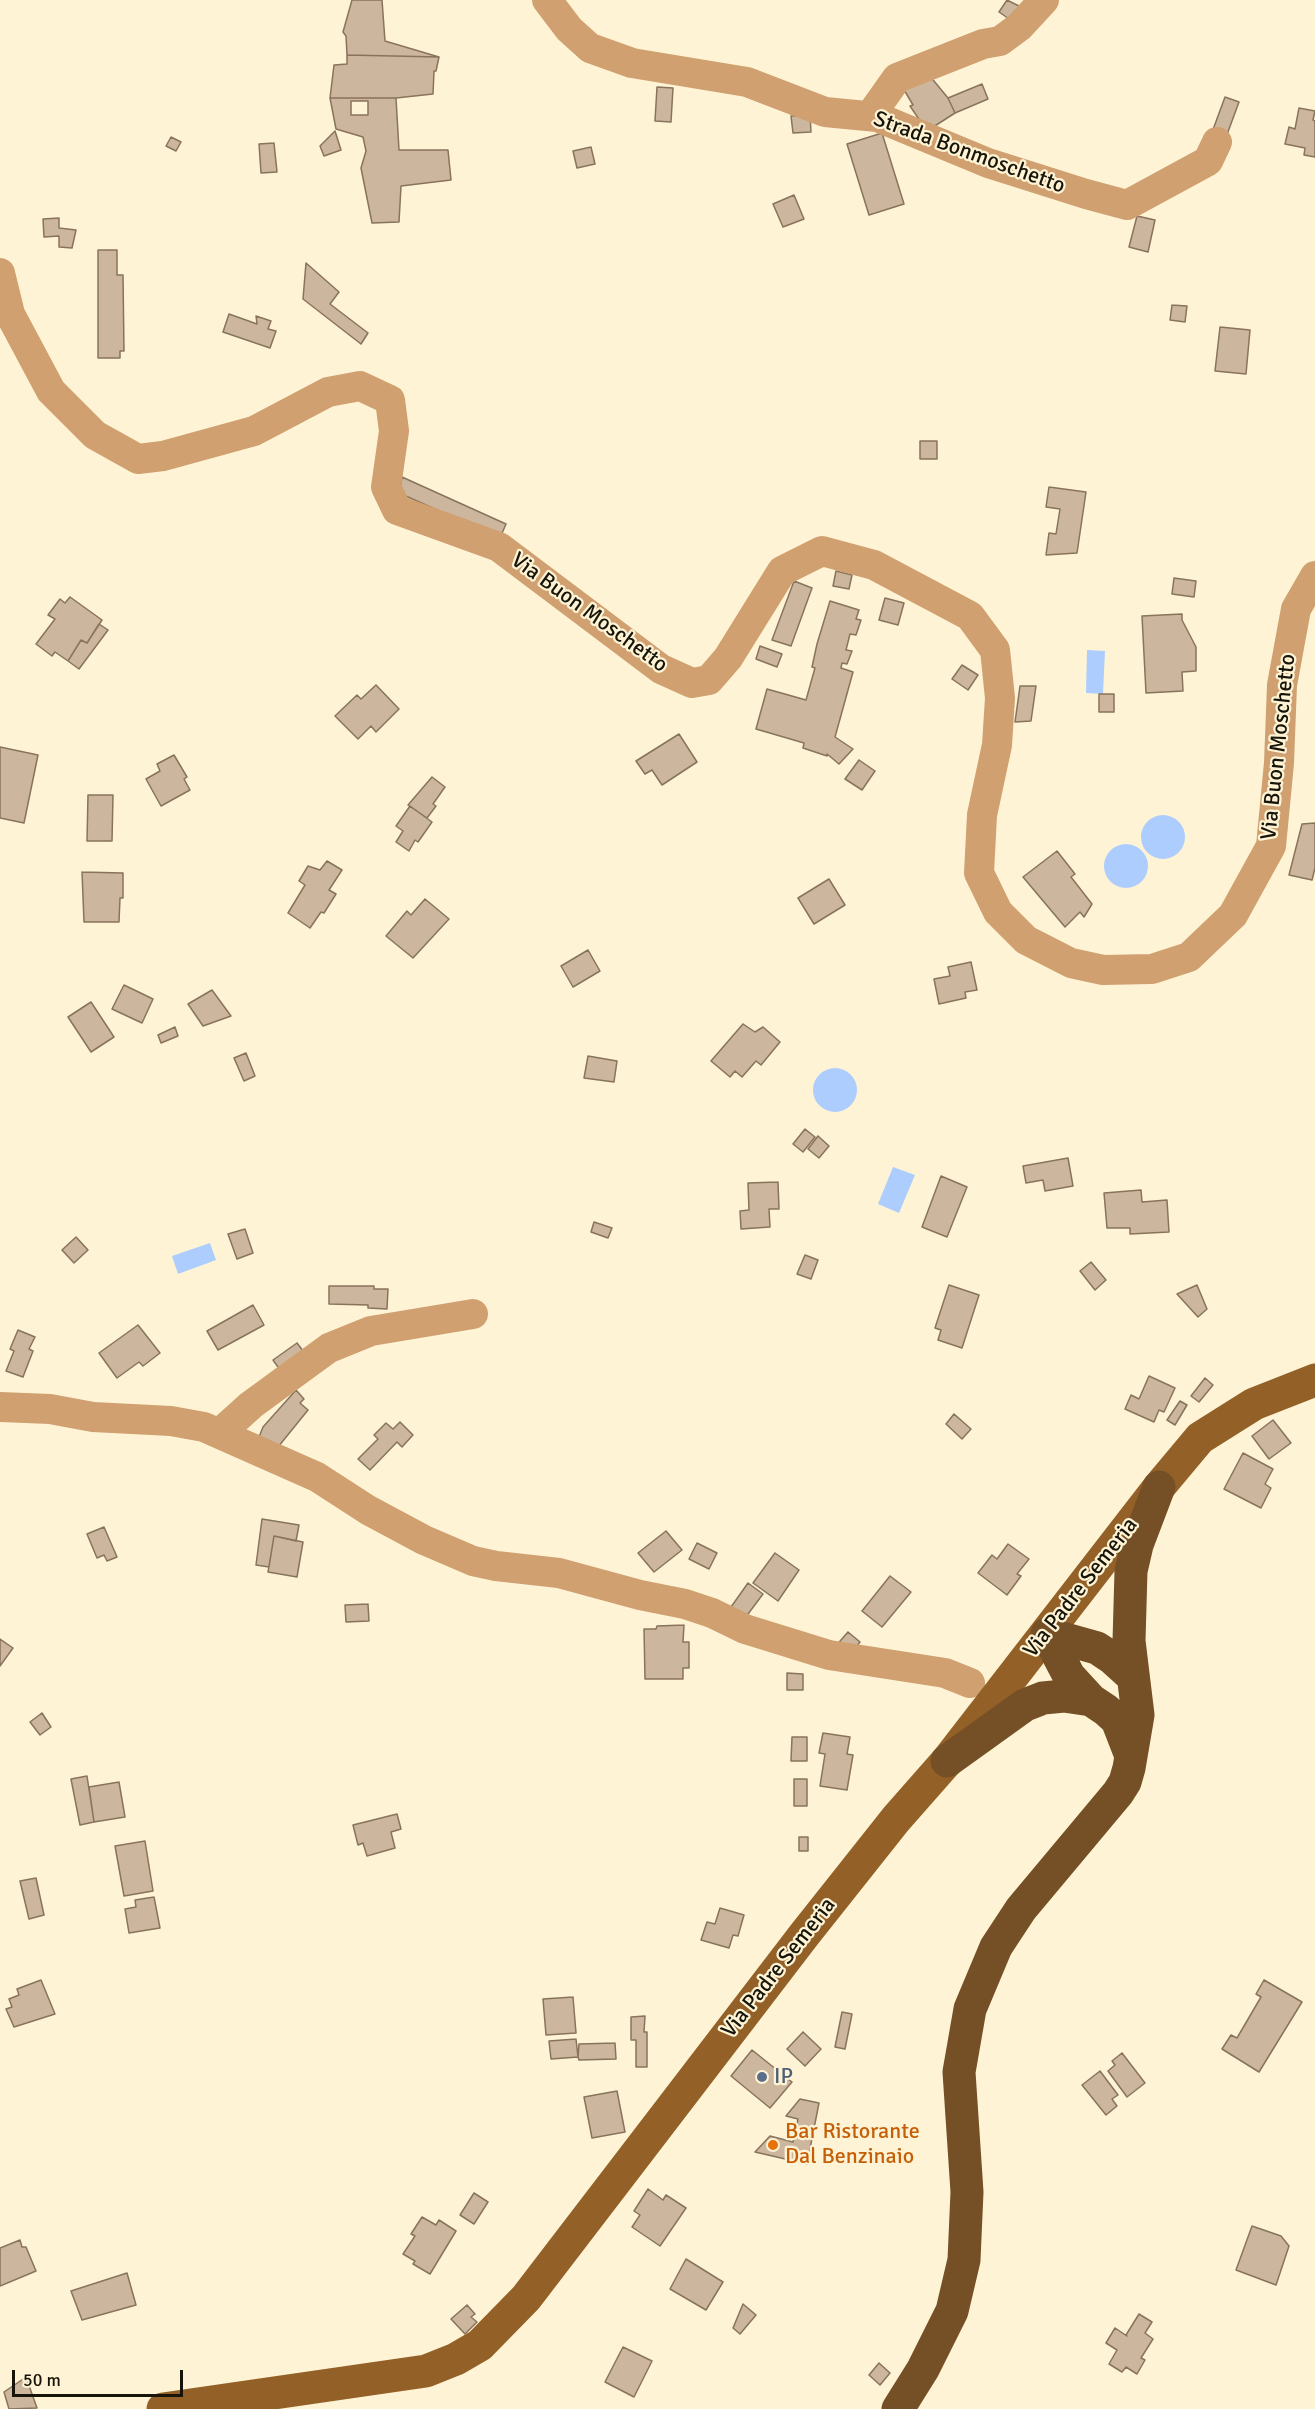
<!DOCTYPE html>
<style>
body{margin:0}
#map{position:relative;width:1315px;height:2409px;overflow:hidden;background:#fef4d5;font-family:Signika,sans-serif}
canvas{display:block}
.scale{position:absolute;left:12px;top:2370px;width:171px;height:27px;box-sizing:border-box;border:3px solid #171409;border-top:0;padding-left:8px;font-size:18px;line-height:21px;white-space:nowrap;color:#171409;-webkit-text-stroke:4px #fef4d5;paint-order:stroke}
</style>
<div id="map">
<canvas width="1315" height="2409"></canvas>
<div class="scale">50 m</div>
</div>
<script>
const ctx = document.querySelector('canvas').getContext('2d');
ctx.lineJoin = 'round';
function fill(path, color) { ctx.fillStyle = color; ctx.fill(path, 'evenodd'); }
const toPath = rows => new Path2D(rows.map(r => 'M' + r).join(''));
function strokePath(path, color, width, dash) { ctx.strokeStyle = color; ctx.lineWidth = width; ctx.lineCap = dash ? 'butt' : 'round'; ctx.setLineDash(dash || []); ctx.stroke(path); }
function label(font, color, halo, rows, align = 'center') {
  ctx.font = font + ' Signika,sans-serif'; ctx.lineWidth = 4.5; ctx.setLineDash([]); ctx.textBaseline = 'middle'; ctx.strokeStyle = halo; ctx.fillStyle = color; for (const [text, x, y, turn = 0] of rows) {
    ctx.save(); ctx.translate(x, y); ctx.rotate((+turn || 0) * Math.PI / 180); ctx.textAlign = isNaN(turn) ? turn : align; if (halo) ctx.strokeText(text, 0, 0); ctx.fillText(text, 0, 0); ctx.restore();
  }
}
fill(toPath([
 [1087,650,1105,651,1103,694,1086,693],
 '1141 837a22 22 0 1 1 44 0a22 22 0 1 1-44 0Z',
 '1104 866a22 22 0 1 1 44 0a22 22 0 1 1-44 0Z',
 '813 1090a22 22 0 1 1 44 0a22 22 0 1 1-44 0Z',
 [893,1167,915,1175,899,1213,878,1204],
 [210,1243,216,1260,178,1274,172,1256]
]), '#accdfe');
const building = toPath([
 [352,0,382,0,385,41,439,57,347,55,346,36,343,32,352,0],
 [1007,0,1021,7,1012,21,999,12,1007,0],
 [347,55,439,57,436,71,434,71,433,94,396,98,330,98,334,65,347,64,347,55],
 [929,75,948,98,955,113,927,131,910,106,913,105,903,88,929,75],
 [982,84,988,99,955,113,948,98,982,84],
 [657,87,673,88,671,122,655,121,657,87],
 [1225,97,1239,102,1225,140,1211,135,1225,97],
 [330,98,396,98,399,150,448,150,451,180,401,186,399,222,372,223,361,168,366,151,363,137,336,129,330,98],
 [351,101,368,101,368,115,351,115,351,101],
 [1299,108,1315,111,1313,120,1315,121,1315,157,1304,155,1305,148,1285,144,1289,127,1295,129,1299,108],
 [810,115,811,132,793,133,791,116,810,115],
 [335,131,341,150,324,156,320,146,335,131],
 [882,133,904,204,869,215,847,144,882,133],
 [171,137,181,142,176,151,166,146,171,137],
 [274,143,277,172,261,173,259,144,274,143],
 [591,147,595,164,577,168,573,151,591,147],
 [794,195,804,219,783,227,773,204,794,195],
 [1137,216,1155,220,1148,252,1129,247,1137,216],
 [59,218,59,228,76,230,72,248,59,247,59,236,44,237,43,219,59,218],
 [98,250,117,250,117,275,123,275,124,351,120,351,120,358,98,358,98,250],
 [306,263,339,292,330,304,368,333,361,344,303,299,306,263],
 [1172,305,1187,306,1185,322,1170,320,1172,305],
 [229,314,257,324,256,316,271,321,268,329,276,331,270,348,223,332,229,314],
 [1220,327,1250,330,1246,374,1215,371,1220,327],
 [920,441,937,441,937,459,920,459,920,441],
 [402,477,506,524,500,538,399,493,402,477],
 [1049,487,1086,492,1077,553,1046,555,1049,533,1056,534,1060,509,1046,507,1049,487],
 [836,571,852,575,849,589,833,586,836,571],
 [1174,578,1196,581,1194,597,1172,594,1174,578],
 [794,581,812,588,791,646,772,640,794,581],
 [70,597,102,620,87,643,81,640,68,661,55,652,52,656,36,644,55,619,48,615,60,599,65,603,70,597],
 [885,598,904,603,898,625,879,620,885,598],
 [830,601,859,610,856,619,861,620,856,635,850,634,846,650,852,651,847,664,842,663,841,668,853,672,835,737,853,749,839,764,827,754,827,756,803,748,804,743,756,729,767,689,806,700,815,668,812,667,817,644,830,601],
 [1182,614,1182,620,1196,647,1196,671,1182,672,1183,691,1146,693,1142,616,1182,614],
 [99,624,108,630,79,669,68,661,81,640,87,643,99,624],
 [760,646,782,654,777,667,756,659,760,646],
 [962,665,978,675,968,690,952,679,962,665],
 [376,685,399,709,376,732,371,726,358,739,335,716,357,695,361,699,376,685],
 [1020,686,1036,686,1031,721,1015,722,1020,686],
 [1099,694,1114,694,1114,712,1099,712,1099,694],
 [679,734,697,762,662,785,652,770,645,774,636,761,679,734],
 [0,747,38,755,24,823,0,818,0,747],
 [174,755,187,777,184,779,190,790,161,806,146,779,160,771,157,764,174,755],
 [859,760,875,771,862,790,845,779,859,760],
 [432,777,445,787,433,804,436,806,427,818,408,805,432,777],
 [88,795,113,795,112,841,87,841,88,795],
 [410,806,432,822,418,842,415,840,409,851,396,842,403,831,396,826,410,806],
 [1315,823,1315,868,1312,880,1289,875,1302,824,1315,823],
 [1057,851,1075,874,1071,877,1092,904,1084,917,1080,912,1065,927,1023,877,1057,851],
 [327,861,342,870,329,890,336,894,324,913,321,912,310,928,288,913,305,885,299,881,308,866,320,870,327,861],
 [82,872,123,873,123,898,120,898,119,922,84,922,82,872],
 [829,879,845,905,814,924,798,898,829,879],
 [425,899,449,919,413,958,386,936,407,911,411,915,425,899],
 [588,950,600,971,573,987,561,966,588,950],
 [971,962,977,990,965,992,966,998,939,1004,934,979,950,976,948,967,971,962],
 [124,985,153,999,142,1023,112,1009,124,985],
 [212,990,231,1016,203,1026,188,1004,212,990],
 [91,1002,114,1037,91,1052,68,1017,91,1002],
 [743,1024,755,1032,763,1027,780,1042,761,1065,756,1061,742,1077,735,1071,730,1077,711,1061,743,1024],
 [175,1027,178,1036,161,1043,158,1035,175,1027],
 [246,1053,255,1076,244,1081,234,1058,246,1053],
 [588,1056,617,1061,614,1082,584,1078,588,1056],
 [805,1129,815,1137,803,1152,793,1144,805,1129],
 [818,1136,829,1146,819,1158,808,1149,818,1136],
 [1068,1158,1073,1186,1045,1191,1043,1180,1026,1183,1023,1166,1068,1158],
 [941,1176,967,1187,947,1237,922,1227,941,1176],
 [778,1182,779,1209,769,1209,770,1227,741,1229,740,1211,749,1210,748,1183,778,1182],
 [1141,1190,1142,1202,1167,1200,1169,1232,1130,1234,1130,1228,1107,1228,1104,1193,1141,1190],
 [594,1222,612,1228,608,1238,591,1232,594,1222],
 [245,1229,253,1253,237,1259,228,1234,245,1229],
 [76,1237,88,1250,74,1263,62,1250,76,1237],
 [805,1255,818,1260,811,1279,797,1274,805,1255],
 [1091,1262,1106,1280,1095,1290,1080,1271,1091,1262],
 [949,1285,979,1295,962,1348,938,1340,941,1330,935,1328,949,1285],
 [1197,1285,1207,1309,1198,1317,1177,1294,1197,1285],
 [329,1286,374,1286,374,1289,388,1289,387,1309,368,1308,368,1305,329,1304,329,1286],
 [253,1305,264,1325,218,1350,207,1331,253,1305],
 [138,1325,160,1353,143,1366,139,1362,117,1378,99,1353,138,1325],
 [18,1330,35,1337,29,1349,33,1351,23,1377,6,1371,14,1351,10,1349,18,1330],
 [297,1343,307,1356,283,1374,273,1360,297,1343],
 [1149,1376,1175,1388,1164,1412,1159,1410,1154,1422,1125,1409,1131,1395,1139,1399,1149,1376],
 [1205,1378,1213,1385,1199,1402,1191,1396,1205,1378],
 [296,1390,304,1399,300,1403,308,1410,278,1447,259,1437,263,1427,296,1390],
 [1180,1401,1187,1405,1175,1425,1167,1420,1180,1401],
 [954,1414,971,1429,962,1439,946,1424,954,1414],
 [1273,1420,1291,1443,1269,1459,1252,1436,1273,1420],
 [400,1422,413,1435,402,1447,397,1442,370,1470,358,1459,378,1439,374,1435,386,1423,393,1429,400,1422],
 [1243,1453,1273,1469,1265,1484,1271,1488,1261,1508,1224,1489,1243,1453],
 [262,1519,299,1525,296,1541,274,1536,269,1567,256,1565,262,1519],
 [104,1527,117,1557,107,1561,104,1555,97,1558,87,1534,104,1527],
 [666,1531,682,1550,654,1572,638,1553,666,1531],
 [274,1536,303,1542,297,1577,268,1572,274,1536],
 [697,1543,717,1553,709,1569,689,1559,697,1543],
 [1008,1544,1029,1559,1017,1574,1021,1576,1007,1595,978,1573,992,1555,997,1559,1008,1544],
 [775,1553,799,1570,778,1601,753,1583,775,1553],
 [890,1576,911,1592,882,1627,862,1611,890,1576],
 [748,1583,763,1594,745,1618,731,1607,748,1583],
 [368,1604,369,1621,346,1622,345,1605,368,1604],
 [684,1625,683,1642,689,1642,689,1668,683,1668,683,1679,645,1679,644,1629,656,1629,657,1626,684,1625],
 [848,1632,860,1642,852,1652,834,1648,848,1632],
 [0,1639,13,1648,0,1666,0,1639],
 [787,1673,803,1674,803,1690,787,1690,787,1673],
 [42,1713,51,1727,40,1735,30,1722,42,1713],
 [823,1733,850,1737,847,1754,853,1755,847,1790,820,1786,825,1754,819,1753,823,1733],
 [792,1737,807,1737,807,1761,791,1761,792,1737],
 [87,1776,94,1822,80,1825,71,1779,87,1776],
 [794,1779,807,1779,807,1806,794,1806,794,1779],
 [119,1782,125,1817,94,1822,89,1787,119,1782],
 [397,1814,401,1829,391,1832,395,1848,367,1856,363,1843,358,1845,353,1825,397,1814],
 [799,1837,808,1837,808,1851,799,1851,799,1837],
 [145,1841,153,1891,124,1896,115,1846,145,1841],
 [36,1878,44,1915,29,1919,20,1881,36,1878],
 [154,1897,160,1928,129,1933,125,1909,136,1907,135,1900,154,1897],
 [720,1908,744,1915,738,1936,733,1935,729,1948,701,1940,707,1922,715,1924,720,1908],
 [41,1980,55,2014,14,2027,6,2009,12,2007,9,1999,19,1995,17,1989,41,1980],
 [1264,1980,1302,2002,1259,2072,1222,2049,1231,2035,1237,2038,1261,1997,1256,1994,1264,1980],
 [573,1997,576,2033,546,2035,543,1999,573,1997],
 [842,2012,852,2014,845,2049,835,2047,842,2012],
 [645,2016,644,2032,647,2032,647,2067,636,2067,636,2040,631,2040,631,2017,645,2016],
 [803,2032,821,2049,805,2066,787,2049,803,2032],
 [576,2039,578,2057,551,2059,549,2041,576,2039],
 [615,2043,616,2059,579,2060,578,2057,579,2044,615,2043],
 [752,2050,792,2082,770,2108,731,2076,752,2050],
 [1122,2053,1145,2083,1127,2097,1108,2071,1115,2065,1112,2061,1122,2053],
 [1100,2071,1118,2095,1112,2099,1117,2106,1106,2115,1082,2085,1100,2071],
 [617,2091,625,2132,592,2138,584,2097,617,2091],
 [800,2099,819,2103,807,2164,755,2152,770,2136,793,2142,798,2119,786,2116,800,2099],
 [648,2189,663,2200,666,2195,686,2208,660,2246,632,2227,640,2215,634,2211,648,2189],
 [474,2193,488,2202,474,2224,460,2215,474,2193],
 [422,2217,436,2225,439,2220,456,2231,430,2274,413,2264,415,2261,403,2254,415,2236,411,2234,422,2217],
 [1252,2226,1281,2236,1289,2246,1276,2285,1236,2270,1252,2226],
 [20,2240,22,2247,26,2247,36,2271,0,2286,0,2248,20,2240],
 [686,2259,723,2282,706,2310,670,2289,686,2259],
 [127,2273,136,2305,82,2320,71,2291,127,2273],
 [743,2304,756,2315,740,2334,733,2328,743,2304],
 [467,2305,475,2314,471,2317,477,2322,465,2334,451,2319,467,2305],
 [1139,2314,1152,2322,1145,2333,1153,2339,1141,2358,1145,2360,1137,2374,1126,2367,1122,2372,1109,2364,1117,2350,1106,2343,1115,2328,1127,2336,1126,2335,1139,2314],
 [623,2347,652,2361,634,2397,605,2382,623,2347],
 [879,2363,890,2373,880,2385,869,2375,879,2363],
 [26,2377,37,2408,9,2409,4,2392,26,2377]
]);
fill(building, '#cdb69e');
strokePath(building, '#88735c', 1.5);
strokePath(toPath([
 [547,0,569,29,590,48,632,63,747,82,825,112,877,117,988,163,1086,194,1127,205,1208,161,1217,142],
 [870,116,897,78,983,44,1000,41,1019,27,1044,0],
 [0,273,10,314,51,391,95,435,138,459,163,456,254,431,328,392,360,386,390,400,394,431,386,487,397,510,499,547,661,669,692,683,709,680,728,658,782,571,822,551,874,565,970,616,995,650,1000,698,997,745,982,815,979,873,998,912,1026,940,1071,963,1103,970,1152,969,1189,957,1233,915,1271,846,1279,763,1282,685,1296,609,1315,576],
 [0,1407,50,1409,93,1417,171,1421,204,1427,317,1477,368,1510,424,1540,473,1561,496,1566,559,1573,640,1595,685,1604,712,1613,745,1629,829,1655,945,1673,970,1683],
 [220,1433,251,1405,329,1348,371,1331,473,1314]
]), '#d0a070', 30);
strokePath(toPath([
 [163,2409,426,2371,456,2359,480,2345,526,2298,804,1935,896,1819,947,1761,1159,1487,1200,1438,1254,1404,1315,1380]
]), '#936128', 33);
strokePath(toPath([
 [1047,1634,1097,1648,1112,1658,1133,1677],
 [1047,1634,1069,1676,1091,1700],
 [947,1761,1025,1705,1043,1698,1064,1696,1091,1700,1106,1710,1117,1720,1131,1756],
 [898,2409,923,2369,952,2311,964,2260,967,2192,959,2072,970,2009,996,1947,1021,1909,1118,1793,1125,1782,1129,1768,1138,1715,1129,1641,1131,1571,1137,1545,1159,1487]
]), '#754f26', 33);
for (const [x, y, r, color] of [
 [762,2077,6,"#5c6f8a"],
 [773,2145,6,"#e8710a"]
]) { const dot = new Path2D(); dot.arc(x, y, r, 0, 2 * Math.PI); ctx.fillStyle = color; ctx.fill(dot); strokePath(dot, '#fef4d5', 2); }
label('22px', '#171409', '#fef4d5', [
 ["Strada Bonmoschetto",969,153,20],
 ["Via Buon Moschetto",589,613,36],
 ["Via Buon Moschetto",1279,747,-84],
 ["Via Padre Semeria",1081,1588,-52],
 ["Via Padre Semeria",779,1968,-52]
]);
label('22px', '#4e5e75', '#fef4d5', [
 ["IP",774,2077]
], 'left');
label('22px', '#c56008', '#fef4d5', [
 ["Bar Ristorante",785,2132],
 ["Dal Benzinaio",785,2157]
], 'left');
</script>
